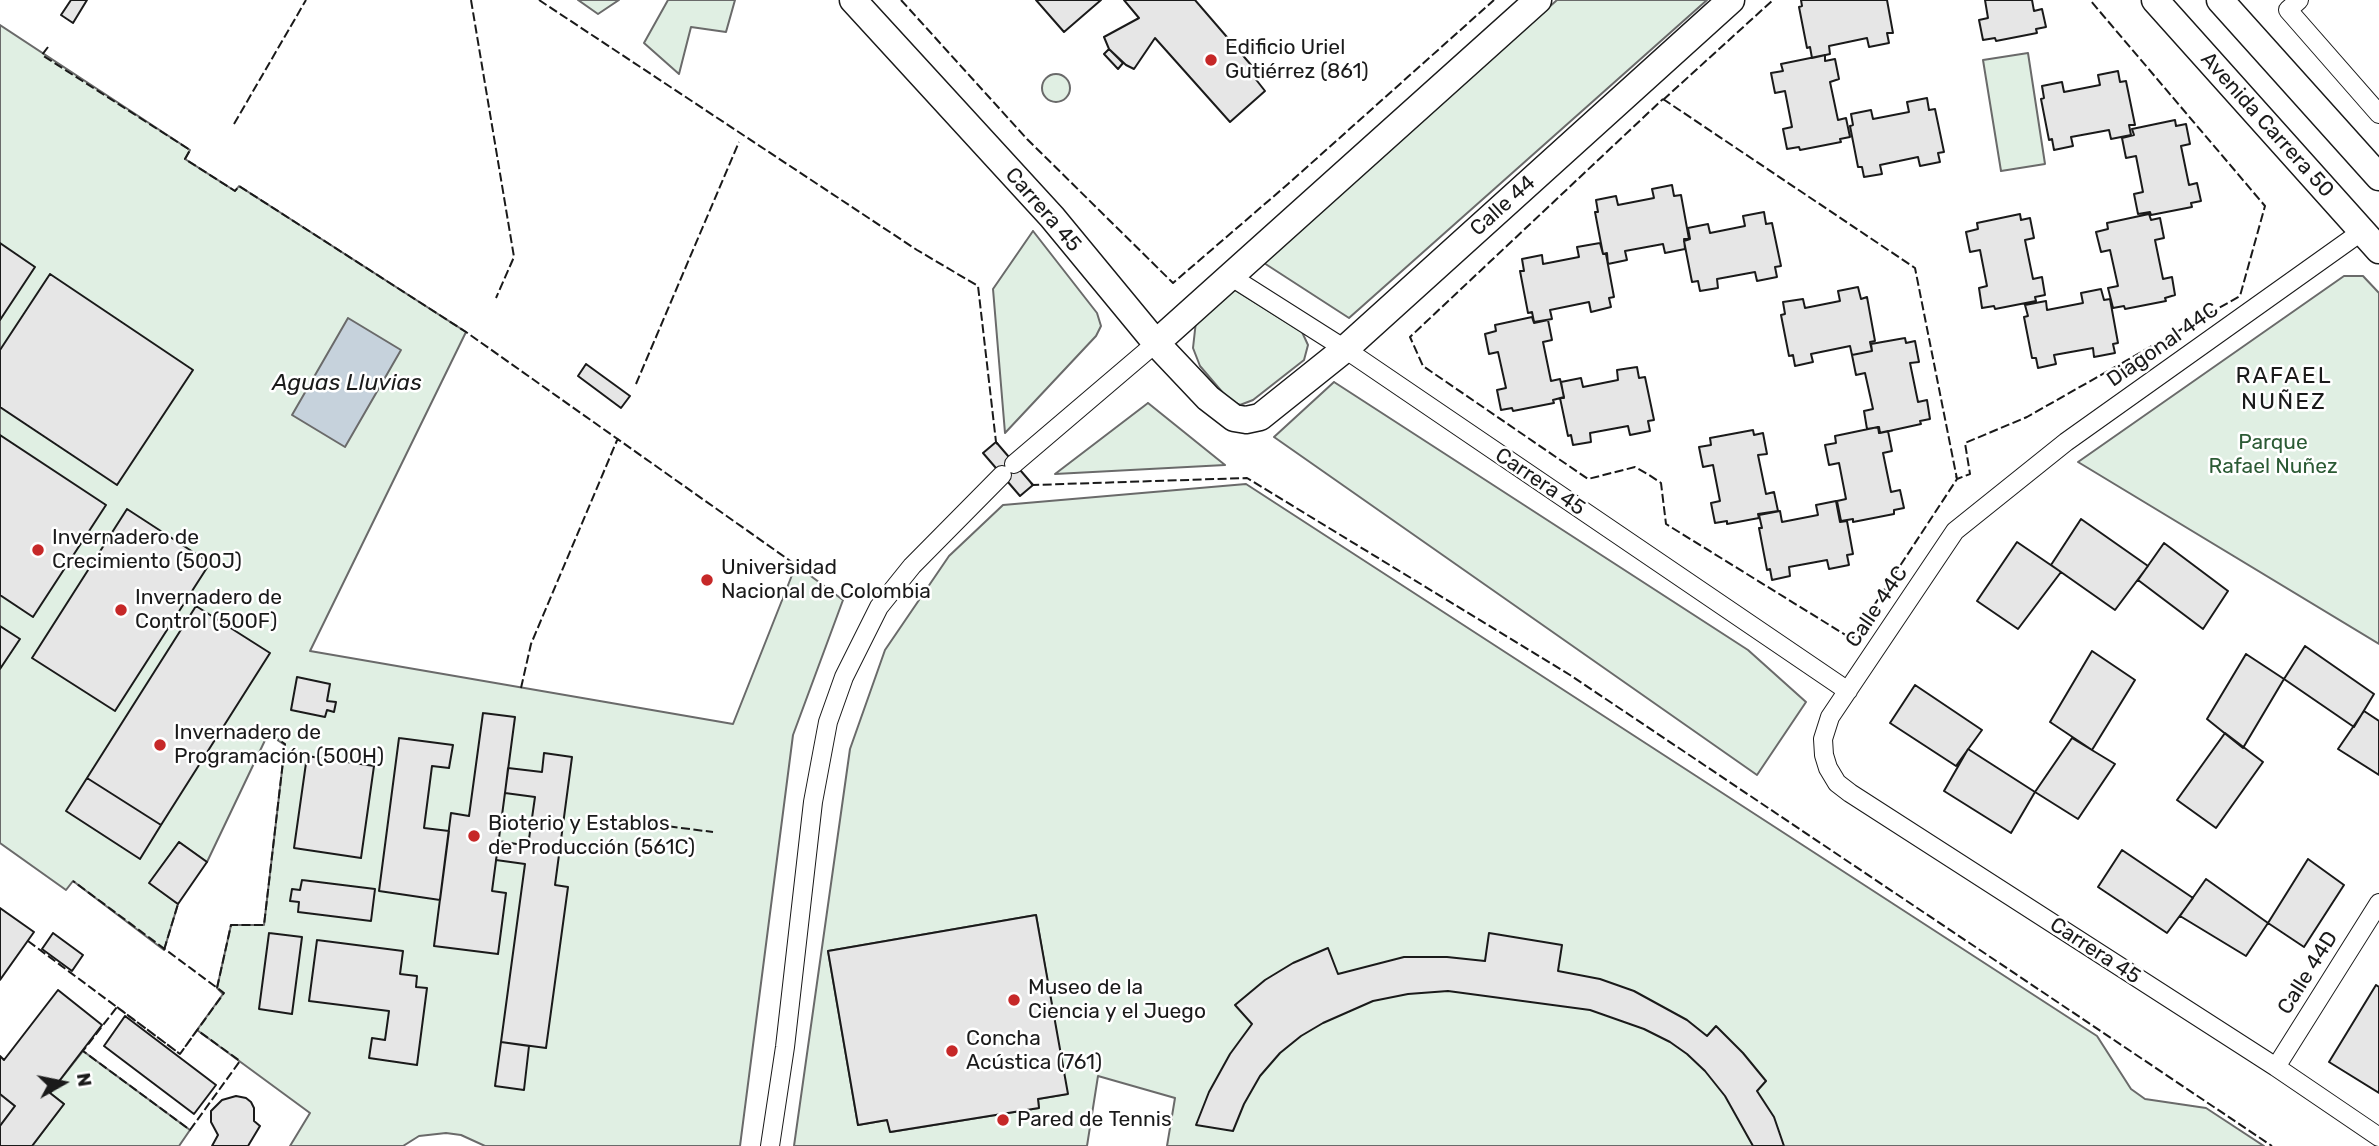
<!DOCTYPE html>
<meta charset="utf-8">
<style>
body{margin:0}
#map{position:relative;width:2379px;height:1146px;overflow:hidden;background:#fff;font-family:Rubik,sans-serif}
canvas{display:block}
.north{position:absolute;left:28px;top:1048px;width:70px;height:70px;-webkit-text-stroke:5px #fff;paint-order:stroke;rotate:81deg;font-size:19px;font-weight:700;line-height:28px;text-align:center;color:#1a1a1a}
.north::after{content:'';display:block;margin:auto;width:24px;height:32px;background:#1a1a1a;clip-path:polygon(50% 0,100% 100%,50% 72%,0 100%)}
</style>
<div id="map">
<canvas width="2379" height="1146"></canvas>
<div class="north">N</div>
</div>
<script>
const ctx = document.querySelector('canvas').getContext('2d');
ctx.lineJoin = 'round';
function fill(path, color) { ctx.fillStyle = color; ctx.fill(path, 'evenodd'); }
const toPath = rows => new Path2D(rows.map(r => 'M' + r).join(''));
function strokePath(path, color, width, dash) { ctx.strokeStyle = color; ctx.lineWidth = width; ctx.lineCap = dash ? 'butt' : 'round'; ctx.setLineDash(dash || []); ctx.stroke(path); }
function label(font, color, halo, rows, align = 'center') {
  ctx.font = font + ' Rubik,sans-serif'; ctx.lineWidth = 5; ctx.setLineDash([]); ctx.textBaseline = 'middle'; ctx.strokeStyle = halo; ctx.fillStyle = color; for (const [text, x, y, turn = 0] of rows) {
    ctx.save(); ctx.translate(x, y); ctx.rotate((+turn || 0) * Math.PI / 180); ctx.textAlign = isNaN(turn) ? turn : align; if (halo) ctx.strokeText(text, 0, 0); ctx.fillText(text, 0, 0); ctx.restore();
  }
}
const green = toPath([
 [578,0,619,0,598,14,578,0],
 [668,0,735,0,726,32,691,27,679,74,644,43,668,0],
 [1557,0,1707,0,1349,318,1264,263,1557,0],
 [0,25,190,150,185,159,235,191,239,186,466,332,310,651,733,724,796,565,843,600,793,735,740,1146,485,1146,461,1135,446,1133,419,1136,403,1146,290,1146,310,1113,197,1030,223,994,217,988,231,925,264,925,285,745,268,734,207,862,179,842,150,883,178,904,164,950,73,881,66,890,0,843,0,25],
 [2028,53,2045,164,2001,171,1983,60,2028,53],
 '1042 88a14 14 0 1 1 28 0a14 14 0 1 1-28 0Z',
 [1033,231,1097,313,1101,326,1096,336,1005,433,993,289,1033,231],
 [2344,276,2363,276,2379,293,2379,644,2078,462,2344,276],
 [1230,287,1302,332,1308,345,1304,360,1253,400,1240,405,1229,400,1200,366,1193,348,1196,321,1230,287],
 [1334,382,1748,650,1806,702,1757,775,1274,437,1334,382],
 [1148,403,1225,465,1055,474,1148,403],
 [1246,484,2097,1036,2131,1089,2145,1099,2206,1108,2264,1146,1167,1146,1175,1098,1098,1076,1087,1146,794,1146,850,749,885,650,949,556,1003,505,1246,484],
 [1036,915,1067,1094,1038,1099,1039,1108,891,1132,887,1120,858,1125,828,951,1036,915],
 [83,1051,190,1130,179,1146,32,1146,64,1104,50,1093,83,1051]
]);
fill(green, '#e0efe3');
strokePath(green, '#6a6a6a', 2);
const parking = toPath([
 [0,1094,15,1106,0,1126,0,1094]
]);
fill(parking, '#ededed');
strokePath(parking, '#6a6a6a', 2);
const water = toPath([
 [348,318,401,350,345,447,292,415,348,318]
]);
fill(water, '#c6d2dc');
strokePath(water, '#6a6a6a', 2);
const building = toPath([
 [71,0,87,0,73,23,61,15,71,0],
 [1036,0,1101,0,1064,32,1036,0],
 [1124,0,1195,0,1258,73,1254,77,1265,91,1230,122,1155,38,1134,69,1126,65,1109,49,1104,37,1139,18,1124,0],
 [1801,0,1887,0,1893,33,1887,33,1889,43,1869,47,1867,38,1829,46,1830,54,1812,58,1810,47,1807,48,1799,7,1802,6,1801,0],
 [1985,0,2032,0,2034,11,2042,9,2046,27,2036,29,2037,33,1996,41,1995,38,1983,40,1979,20,1988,18,1985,0],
 [1109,49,1123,63,1118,69,1104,54,1109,49],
 [1825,55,1825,61,1835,59,1839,79,1830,82,1838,120,1846,118,1850,137,1840,139,1841,142,1800,150,1799,147,1787,149,1783,129,1792,127,1785,91,1775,93,1771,73,1783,71,1781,64,1825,55],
 [2118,71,2120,82,2126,81,2135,125,2129,125,2131,135,2111,139,2109,130,2071,137,2073,146,2054,150,2052,139,2049,140,2041,99,2044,98,2042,86,2062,82,2064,92,2100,85,2098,75,2118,71],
 [1927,98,1929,110,1935,109,1944,152,1938,153,1940,162,1920,166,1918,157,1880,165,1882,174,1864,177,1862,167,1858,167,1850,126,1853,125,1851,114,1871,110,1873,119,1909,112,1907,102,1927,98],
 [2175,120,2176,126,2186,124,2190,144,2181,146,2189,185,2197,183,2201,201,2191,203,2192,207,2151,215,2150,212,2138,214,2134,194,2143,192,2136,156,2126,158,2122,138,2134,135,2132,129,2175,120],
 [1672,185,1674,196,1681,195,1689,239,1684,239,1685,249,1665,253,1663,244,1625,251,1627,260,1608,264,1607,253,1603,254,1595,212,1598,212,1596,200,1616,196,1618,205,1654,198,1652,189,1672,185],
 [1764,212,1766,224,1772,223,1781,266,1775,267,1777,277,1757,281,1755,272,1717,279,1718,288,1700,291,1698,281,1692,282,1684,241,1690,239,1688,228,1708,224,1710,233,1745,226,1743,216,1764,212],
 [2020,214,2021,220,2030,218,2034,238,2025,240,2033,279,2042,277,2045,295,2035,297,2036,301,1995,309,1994,306,1982,308,1979,288,1987,286,1980,250,1970,252,1966,232,1978,229,1977,223,2020,214],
 [2149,214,2151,220,2160,218,2164,238,2155,240,2163,279,2172,277,2175,295,2165,298,2166,301,2125,309,2124,306,2113,308,2108,288,2118,286,2110,250,2101,252,2096,232,2108,229,2107,223,2149,214],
 [0,243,35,267,0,320,0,243],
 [1600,243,1603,254,1606,254,1614,297,1609,298,1611,307,1591,312,1589,302,1550,310,1552,319,1534,322,1532,312,1528,313,1520,271,1524,271,1522,259,1542,255,1543,264,1579,257,1577,247,1600,243],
 [50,274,193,370,117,485,0,407,0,350,50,274],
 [1858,287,1861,299,1867,297,1875,341,1870,342,1872,351,1852,355,1850,346,1811,354,1813,362,1795,366,1793,355,1789,356,1781,315,1785,314,1783,302,1803,299,1805,308,1840,301,1838,291,1858,287],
 [2101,289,2104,300,2110,299,2118,343,2113,344,2115,353,2094,357,2093,348,2054,355,2056,364,2038,368,2036,358,2032,358,2024,317,2028,316,2025,305,2046,301,2047,310,2083,303,2081,293,2101,289],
 [1532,317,1534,323,1548,320,1552,340,1543,342,1551,381,1560,379,1564,397,1553,400,1554,403,1513,411,1512,408,1501,410,1497,390,1506,388,1498,352,1489,354,1485,334,1496,331,1495,325,1532,317],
 [1905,338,1906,343,1915,341,1919,362,1910,363,1918,402,1927,400,1930,419,1920,421,1921,424,1880,433,1879,427,1867,429,1864,411,1873,409,1865,373,1856,375,1852,355,1872,351,1871,344,1905,338],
 [586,364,630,396,621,408,578,376,586,364],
 [1637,367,1639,378,1645,377,1654,420,1648,421,1650,431,1630,435,1628,426,1590,433,1591,442,1573,445,1571,435,1568,436,1560,398,1564,398,1561,382,1581,378,1583,387,1618,380,1617,370,1637,367],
 [1878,427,1879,433,1888,431,1892,451,1883,453,1891,492,1900,490,1904,508,1894,510,1894,514,1853,522,1853,519,1841,521,1837,501,1846,499,1839,463,1829,465,1825,445,1836,443,1835,436,1878,427],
 [1753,430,1754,435,1763,433,1767,454,1758,455,1766,494,1774,492,1778,511,1758,514,1759,518,1727,524,1727,521,1715,523,1711,503,1720,501,1713,465,1703,467,1699,447,1711,445,1710,438,1753,430],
 [0,435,106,505,33,617,0,595,0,435],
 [996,442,1033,485,1020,496,983,453,996,442],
 [1836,501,1840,522,1847,521,1853,554,1847,555,1849,565,1829,569,1827,560,1789,567,1790,576,1772,580,1770,569,1767,570,1759,528,1762,528,1759,515,1780,511,1782,522,1818,515,1816,505,1836,501],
 [127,509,210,563,115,711,32,658,127,509],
 [2081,519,2148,566,2115,610,2051,565,2081,519],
 [2017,542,2061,572,2018,629,1977,601,2017,542],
 [2164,543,2228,591,2203,629,2138,580,2164,543],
 [196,606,270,653,161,825,87,778,196,606],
 [0,626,20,639,0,669,0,626],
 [2305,646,2374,694,2354,727,2284,679,2305,646],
 [2092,651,2135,680,2092,750,2050,722,2092,651],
 [2246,654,2284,679,2243,748,2207,719,2246,654],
 [297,677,330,684,327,701,336,702,334,712,327,710,325,717,291,710,297,677],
 [1915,685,1982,730,1956,766,1890,723,1915,685],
 [2364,711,2379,721,2379,775,2338,749,2364,711],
 [483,713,515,717,492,891,506,893,498,954,434,946,451,813,469,816,483,713],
 [2225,733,2263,762,2216,828,2177,800,2225,733],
 [399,738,453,745,449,768,432,766,424,828,449,831,440,900,379,891,399,738],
 [2072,738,2115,764,2078,819,2035,792,2072,738],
 [1968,749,2035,792,2011,833,1944,791,1968,749],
 [544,753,572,757,555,885,568,887,546,1048,501,1042,525,864,496,860,499,841,528,846,535,797,505,793,508,768,542,772,544,753],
 [307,756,374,766,361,858,294,848,307,756],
 [87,778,161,825,140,859,66,811,87,778],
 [179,842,207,862,178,904,149,883,179,842],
 [2122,850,2193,898,2167,933,2098,887,2122,850],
 [2308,859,2344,885,2304,947,2268,923,2308,859],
 [2206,879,2268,923,2246,956,2180,916,2206,879],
 [302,880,375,889,371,921,298,912,299,902,290,901,292,889,300,890,302,880],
 [0,908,34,932,0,980,0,908],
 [1036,915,1068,1094,1038,1099,1039,1108,890,1132,887,1120,858,1125,828,951,1036,915],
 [53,933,83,955,72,971,42,949,53,933],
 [269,933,302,937,292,1014,259,1009,269,933],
 [1489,933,1562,945,1558,971,1600,979,1634,991,1687,1020,1707,1036,1716,1026,1743,1053,1766,1081,1757,1091,1774,1117,1784,1146,1753,1146,1725,1096,1705,1071,1687,1054,1670,1042,1644,1029,1590,1010,1448,991,1408,994,1373,1001,1323,1023,1301,1036,1280,1053,1260,1076,1244,1104,1233,1131,1196,1125,1209,1092,1230,1054,1252,1024,1235,1005,1265,980,1293,963,1328,948,1338,974,1404,957,1447,957,1485,961,1489,933],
 [317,940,403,951,400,974,417,976,416,987,427,988,417,1065,369,1058,372,1038,385,1040,389,1011,309,1001,317,940],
 [2376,985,2379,987,2379,1093,2329,1062,2376,985],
 [58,990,102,1025,50,1093,64,1104,32,1146,0,1146,0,1126,15,1106,0,1094,0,1056,4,1060,58,990],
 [125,1016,216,1085,194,1114,104,1046,125,1016],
 [501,1042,529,1046,524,1090,495,1086,501,1042],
 [236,1096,246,1098,251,1102,254,1108,254,1121,260,1126,248,1146,212,1146,218,1135,211,1122,211,1111,222,1100,236,1096]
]);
fill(building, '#e6e6e6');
strokePath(building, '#1a1a1a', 2);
const street = toPath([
 [2299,0,2288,10,2379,114],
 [2361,232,2066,442,1955,531,1830,717,1823,739,1824,755,1828,768,1837,783,1850,793,2276,1067,2379,1137],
 [1230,276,1345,349,1848,691],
 [1014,464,1156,343],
 [2276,1067,2379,903],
 [770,1146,785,1047,813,802,828,722,844,677,879,607,912,566,1002,475]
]);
const secondary = toPath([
 [853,0,1052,217,1156,343,1208,398,1234,418,1246,420,1260,417,1345,349,1731,0],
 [2155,0,2379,250],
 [2220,0,2379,177],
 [1156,343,1538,0]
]);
strokePath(street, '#1a1a1a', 20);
strokePath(secondary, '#1a1a1a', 29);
strokePath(street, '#fff', 18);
strokePath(secondary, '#fff', 26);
strokePath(toPath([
 [471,0,514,257,496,298],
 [539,0,917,250,978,286,996,442,999,446],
 [901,0,1027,139,1173,283,1288,184,1494,0],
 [48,47,42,55,190,150,185,159,235,191,239,186,466,332,796,565],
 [1663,99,1915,268,1957,479,1852,639,1666,524,1661,483,1649,475,1635,467,1588,479,1423,366,1410,337,1663,99],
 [1663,100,1773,0],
 [234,124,306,0],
 [636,384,739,142],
 [1956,476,1957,479,1970,474,1965,443,2027,417,2240,296,2265,206,2090,0],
 [1031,483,1033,485,1247,478,1570,675,2272,1146],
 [521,688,531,644,618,438],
 [619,820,713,832],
 [28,941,180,1054,224,993,73,881],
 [164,950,178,904],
 [217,988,231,925,264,925,285,744,268,733],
 [117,1007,180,1054,197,1030,240,1061,190,1130,83,1051,117,1007]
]), '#1a1a1a', 2, [9, 3.5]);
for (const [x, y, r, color] of [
 [1211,60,7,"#c62828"],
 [38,550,7,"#c62828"],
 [707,580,7,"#c62828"],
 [121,610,7,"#c62828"],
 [160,745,7,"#c62828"],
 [474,836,7,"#c62828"],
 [1014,1000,7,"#c62828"],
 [952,1051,7,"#c62828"],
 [1003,1120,7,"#c62828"]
]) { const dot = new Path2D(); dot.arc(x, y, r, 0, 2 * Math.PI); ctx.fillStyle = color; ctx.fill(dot); strokePath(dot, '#fff', 2.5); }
label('21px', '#1a1a1a', '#fff', [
 ["Edificio Uriel",1225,48],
 ["Gutiérrez (861)",1225,72],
 ["Invernadero de",52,538],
 ["Crecimiento (500J)",52,562],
 ["Universidad",721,568],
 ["Nacional de Colombia",721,592],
 ["Invernadero de",135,598],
 ["Control (500F)",135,622],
 ["Invernadero de",174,733],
 ["Programación (500H)",174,757],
 ["Bioterio y Establos",488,824],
 ["de Producción (561C)",488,848],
 ["Museo de la",1028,988],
 ["Ciencia y el Juego",1028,1012],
 ["Concha",966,1039],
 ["Acústica (761)",966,1063],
 ["Pared de Tennis",1017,1120]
], 'left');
label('21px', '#1a1a1a', '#fff', [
 ["Avenida Carrera 50",2267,125,48],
 ["Calle 44",1503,206,-42],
 ["Carrera 45",1043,210,49],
 ["Diagonal 44C",2163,345,-35],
 ["Carrera 45",1540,482,34],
 ["Calle 44C",1877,607,-56],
 ["Carrera 45",2095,951,33],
 ["Calle 44D",2308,973,-58]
]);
label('21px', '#2b5a34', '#fff', [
 ["Parque",2273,443],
 ["Rafael Nuñez",2273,467]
]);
ctx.letterSpacing = '2px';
label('23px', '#1a1a1a', '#fff', [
 ["RAFAEL",2284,376],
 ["NUÑEZ",2284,402]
]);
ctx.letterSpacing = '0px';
label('italic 23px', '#1a1a1a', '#fff', [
 ["Aguas Lluvias",347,383]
]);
</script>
